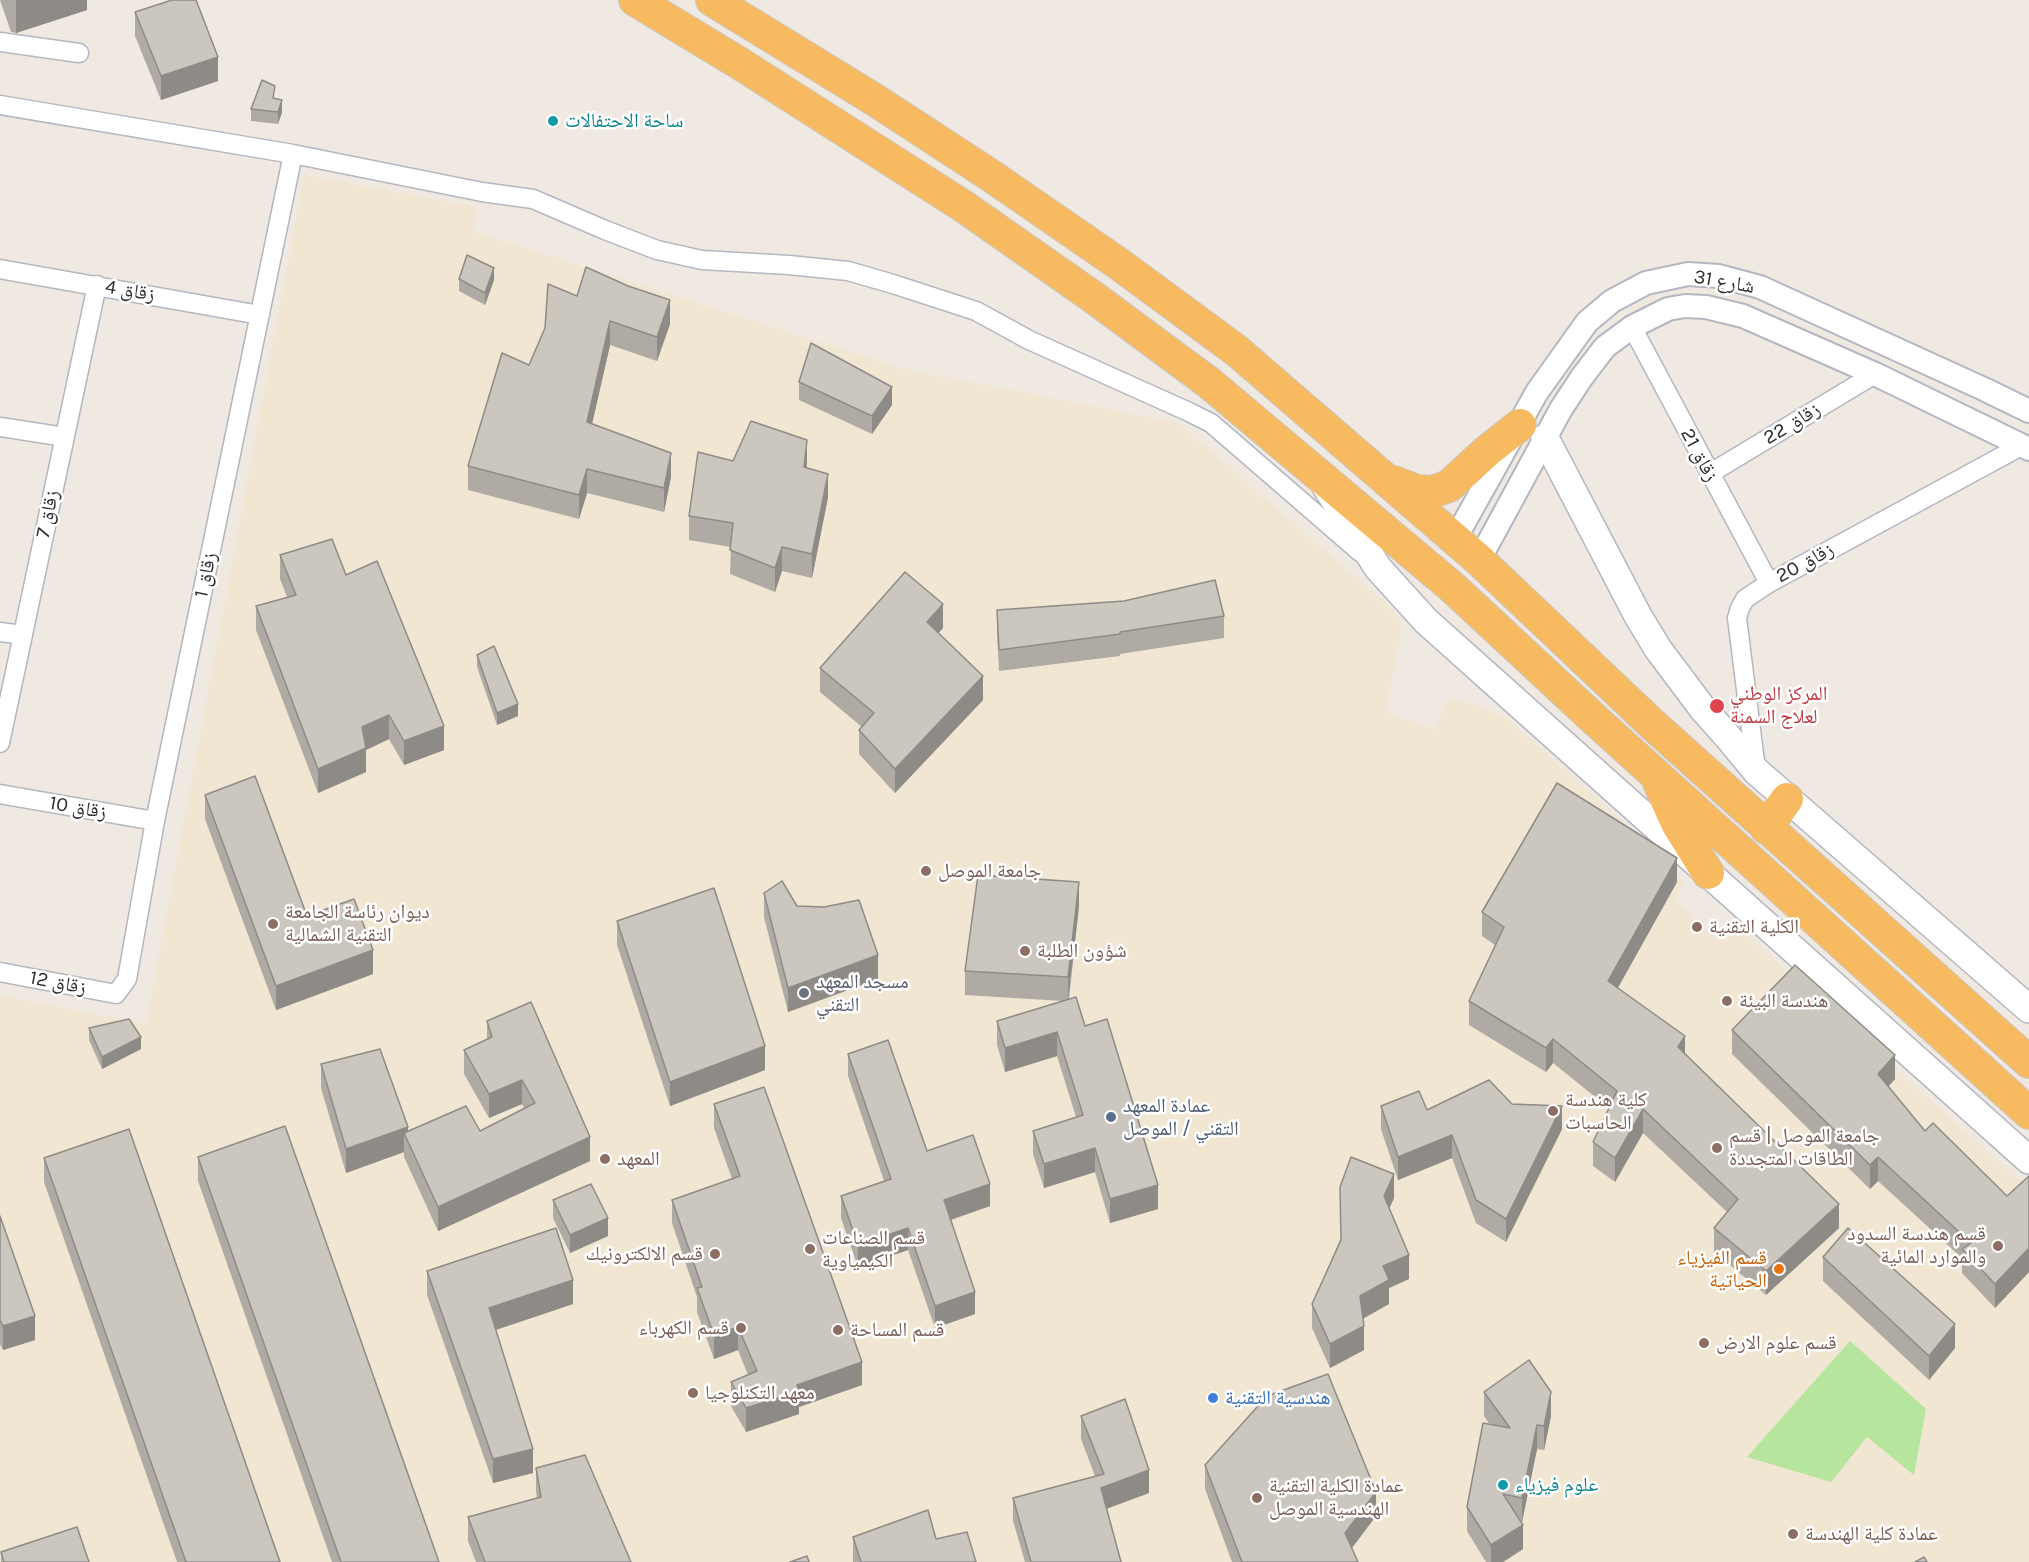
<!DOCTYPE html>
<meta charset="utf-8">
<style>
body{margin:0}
canvas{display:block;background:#efe9e1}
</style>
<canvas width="2029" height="1562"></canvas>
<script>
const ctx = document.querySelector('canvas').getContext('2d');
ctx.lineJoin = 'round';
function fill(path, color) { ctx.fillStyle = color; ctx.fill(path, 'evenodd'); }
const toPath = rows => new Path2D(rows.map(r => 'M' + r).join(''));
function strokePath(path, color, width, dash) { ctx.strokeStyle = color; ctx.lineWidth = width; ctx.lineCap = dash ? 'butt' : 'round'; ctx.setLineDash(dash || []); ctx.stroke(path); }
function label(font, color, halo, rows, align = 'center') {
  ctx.font = font + ' Karla,"Noto Naskh Arabic",sans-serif'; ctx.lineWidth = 5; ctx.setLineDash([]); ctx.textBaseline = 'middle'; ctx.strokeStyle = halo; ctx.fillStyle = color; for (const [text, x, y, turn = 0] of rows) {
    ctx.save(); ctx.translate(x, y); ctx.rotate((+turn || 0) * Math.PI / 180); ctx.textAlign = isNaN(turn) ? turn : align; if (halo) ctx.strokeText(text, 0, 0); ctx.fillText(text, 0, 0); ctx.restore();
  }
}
fill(toPath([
 [304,175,477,207,473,231,904,369,1178,423,1389,606,1401,622,1401,631,1386,713,1436,729,1446,700,1467,702,1506,718,1673,867,1684,882,1677,902,1709,935,1728,924,1739,928,2029,1189,2029,1562,0,1562,0,995,146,1024]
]), '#f0e6d1');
fill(toPath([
 [1850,1341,1926,1409,1914,1475,1867,1437,1831,1482,1747,1457]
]), '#b6e59e');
const minor = toPath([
 [0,42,79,53],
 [0,105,293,154,482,192,533,199,605,230,657,250,702,260,789,265,848,271,893,284,976,311,1029,340,1189,412,1211,423,1360,552],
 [0,269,260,315],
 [1632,327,1769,583],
 [0,427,65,437],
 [1709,474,1875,374],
 [0,632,23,635],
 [0,743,97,285],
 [1756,770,1737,618,1740,608,1745,599,1769,583,2021,446],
 [0,794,155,821],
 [0,972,116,994,127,979,155,821,293,154]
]);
const tertiary = toPath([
 [1455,539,1537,392,1587,322,1612,301,1646,283,1688,274,1719,276,1760,287,1986,390,2029,411],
 [1479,560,1561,409,1582,377,1605,347,1632,327,1668,309,1685,306,1706,307,1743,316,1875,374,2029,449]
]);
const secondary = toPath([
 [1545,438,1638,616,1658,649,1703,709,1728,737,1756,771,2029,1009],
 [1325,485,1378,568,1426,621,2029,1160]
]);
const trunk = toPath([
 [635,0,739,63,963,206,1093,297,1208,382,1452,587,1593,718,2029,1113],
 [712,0,875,100,990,175,1119,264,1237,351,1479,560,1652,724,2029,1062],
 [1394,482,1417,491,1432,492,1449,486,1487,451,1520,425],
 [1659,783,1677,823,1708,873],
 [1766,828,1787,799]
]);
strokePath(minor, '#b4b7c1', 21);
strokePath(tertiary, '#b4b7c1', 26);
strokePath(secondary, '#b4b7c1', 30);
strokePath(trunk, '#c9c9c9', 34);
strokePath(minor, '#fff', 18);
strokePath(tertiary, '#fff', 22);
strokePath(secondary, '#fff', 27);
strokePath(trunk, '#f8ba60', 32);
fill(toPath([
 [0,0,87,0,87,10,16,33,11,32],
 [135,12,218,81,161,100,135,36],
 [275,98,282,112,278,124,251,121,251,109],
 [459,279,494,280,485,305,459,291],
 [577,296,670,324,657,361,610,345,592,424,671,477,664,512,587,493,579,519,468,490,468,466,529,365],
 [799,382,892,405,872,434,799,400],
 [733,461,806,467,828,497,812,578,782,571,775,592,730,574,731,547,689,540,689,516],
 [280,555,346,575,444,750,404,765,389,739,366,750,366,772,318,793,256,630,256,606,287,597,280,579],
 [997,610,1224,616,1224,638,1120,654,1120,656,999,671,997,632],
 [943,628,938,633,983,700,895,793,859,754,859,730,862,727,820,692,820,668],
 [477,655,518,716,497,725,477,667],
 [205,795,307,916,373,974,276,1010,205,819],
 [1677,882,1618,988,1685,1053,1839,1228,1766,1295,1714,1252,1714,1228,1727,1212,1643,1133,1615,1182,1593,1166,1593,1142,1609,1108,1553,1063,1546,1072,1469,1025,1469,1001,1495,945,1482,936,1482,912],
 [764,893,797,906,878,979,788,1012,764,917],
 [1079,906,1069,999,1085,1026,1158,1209,1110,1223,1095,1172,1044,1188,1033,1154,1033,1131,1076,1117,1057,1056,1005,1072,997,1045,997,1021,1063,1001,965,995,965,971],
 [617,921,765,1070,670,1106,617,945],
 [487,1021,590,1161,438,1231,404,1157,404,1152,346,1173,321,1088,321,1064,408,1131,480,1131,524,1108,522,1104,489,1118,464,1074,464,1050,487,1040],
 [89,1028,141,1049,102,1069,89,1040],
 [1732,1030,1895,1079,1888,1086,1925,1131,2007,1196,2029,1176,2029,1272,1995,1308,1962,1273,1962,1258,1878,1181,1870,1189,1732,1054],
 [848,1054,927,1151,990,1206,951,1220,975,1314,935,1328,908,1250,858,1267,841,1218,841,1196,884,1181,848,1076],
 [714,1104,862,1385,799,1407,799,1414,746,1432,731,1406,731,1382,748,1375,738,1350,714,1359,697,1312,697,1297,672,1223,672,1200,732,1179,714,1128],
 [1512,1104,1562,1129,1506,1242,1476,1223,1452,1158,1398,1180,1381,1129,1381,1106,1427,1110],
 [198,1157,439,1562,332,1562,198,1181],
 [44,1158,280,1562,177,1562,44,1182],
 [1394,1198,1389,1209,1409,1279,1389,1288,1389,1304,1363,1319,1364,1350,1330,1368,1312,1328,1312,1304,1340,1240],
 [553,1200,608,1236,570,1253,553,1218],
 [0,1216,35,1340,3,1350,0,1344],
 [1823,1257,1955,1348,1929,1380,1823,1281],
 [427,1271,573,1304,496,1330,533,1473,493,1483,427,1295],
 [1484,1392,1551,1416,1544,1450,1537,1449,1522,1522,1521,1522,1523,1549,1503,1562,1486,1562,1467,1531,1467,1507,1490,1425,1484,1416],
 [1081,1416,1149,1493,1106,1508,1121,1562,1025,1562,1013,1521,1013,1498,1095,1476,1081,1439],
 [1205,1465,1376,1516,1352,1548,1358,1562,1232,1562,1205,1489],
 [536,1468,631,1562,476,1562,468,1541,468,1517,537,1498,536,1492],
 [853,1537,936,1539,976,1562,853,1562],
 [1,1552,89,1562,1,1562]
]), '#afaba4');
fill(toPath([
 [16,0,87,0,87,10,16,33],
 [218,57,218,81,161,100,161,76],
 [282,100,282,112,278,124,278,112],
 [494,268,494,280,485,305,485,293],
 [670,300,670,324,657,361,657,337],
 [610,321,610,345,587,446,587,422],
 [892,387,892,405,872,434,872,416],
 [807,440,807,464,804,491,804,467],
 [671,453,671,477,664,512,664,488],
 [587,469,587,493,579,519,579,495],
 [828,474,828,497,812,578,812,554],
 [782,547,782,571,775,592,775,568],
 [943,604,943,628,927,646,927,622],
 [983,676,983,700,895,793,895,769],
 [518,704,518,716,497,725,497,713],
 [389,715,389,739,366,750,366,772,318,793,318,769,362,727],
 [444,726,444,750,404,765,404,741],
 [1677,858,1677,882,1608,1005,1608,981],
 [1079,882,1079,906,1068,1001,1068,977],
 [373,950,373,974,276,1010,276,986],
 [878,955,878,979,788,1012,788,988],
 [1057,1032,1057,1056,1005,1072,1005,1048],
 [1685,1036,1685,1060,1678,1047],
 [141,1037,141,1049,102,1069,102,1057],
 [1553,1039,1553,1063,1546,1072,1546,1048],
 [765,1046,765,1070,670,1106,670,1082],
 [1895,1055,1895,1079,1878,1098,1878,1074],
 [522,1080,522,1104,489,1118,489,1094],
 [1562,1106,1562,1129,1506,1242,1506,1219],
 [1643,1109,1643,1133,1615,1182,1615,1158],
 [408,1127,408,1142,404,1133,404,1152,346,1173,346,1149],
 [1452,1135,1452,1158,1398,1180,1398,1157],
 [590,1137,590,1161,438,1231,438,1207],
 [1095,1148,1095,1172,1044,1188,1044,1164],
 [1878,1157,1878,1181,1870,1189,1870,1165],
 [1394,1174,1394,1198,1384,1220,1384,1196],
 [990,1184,990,1206,944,1222,944,1200],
 [1158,1185,1158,1209,1110,1223,1110,1199],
 [1839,1204,1839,1228,1766,1295,1766,1271],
 [608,1218,608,1236,570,1253,570,1235],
 [908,1228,908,1250,858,1267,858,1245],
 [2029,1248,2029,1272,1995,1308,1995,1284],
 [1409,1255,1409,1279,1389,1288,1389,1304,1360,1320,1360,1296,1383,1266],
 [573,1280,573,1304,489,1332,489,1308],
 [975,1292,975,1314,935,1328,935,1306],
 [35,1316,35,1340,3,1350,3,1326],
 [1955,1324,1955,1348,1929,1380,1929,1356],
 [1364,1326,1364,1350,1330,1368,1330,1344],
 [738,1327,738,1350,714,1359,714,1335],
 [862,1362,862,1385,799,1407,799,1414,746,1432,746,1408,797,1385],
 [1551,1392,1551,1416,1544,1450,1544,1426],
 [1537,1425,1537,1449,1522,1522,1522,1498],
 [533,1449,533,1473,493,1483,493,1459],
 [1149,1470,1149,1493,1101,1511,1101,1488],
 [1376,1492,1376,1516,1345,1557,1345,1533],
 [1523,1525,1523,1549,1503,1562,1491,1562,1491,1545]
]), '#8e8b86');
const building = toPath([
 [172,0,196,0,218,57,161,76,135,12,172,0],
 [262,80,275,86,273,98,282,100,278,112,251,109,262,80],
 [467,255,494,268,485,293,459,279,467,255],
 [586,267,628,286,670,300,657,337,610,321,587,422,671,453,664,488,587,469,579,495,468,466,502,353,529,365,545,328,548,284,577,296,586,267],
 [811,343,892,387,872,416,799,382,811,343],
 [751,421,807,440,804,467,828,474,812,554,782,547,775,568,730,550,733,523,689,516,698,452,733,461,751,421],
 [332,539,346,575,377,561,444,726,404,741,389,715,362,727,366,748,318,769,256,606,296,595,280,555,332,539],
 [905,572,943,604,927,622,983,676,895,769,859,730,874,713,820,668,905,572],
 [1215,580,1224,616,1120,632,1120,634,999,650,997,610,1124,601,1215,580],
 [494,646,518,704,497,713,477,655,494,646],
 [255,776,307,916,354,899,373,950,276,986,205,795,255,776],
 [1557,783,1677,858,1608,981,1685,1036,1678,1047,1839,1204,1766,1271,1714,1228,1738,1199,1643,1109,1615,1158,1593,1142,1617,1091,1553,1039,1546,1048,1469,1001,1504,927,1482,912,1557,783],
 [978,875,1079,882,1068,977,965,971,978,875],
 [782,881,797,906,824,907,859,900,878,955,788,988,764,893,782,881],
 [714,888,765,1046,670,1082,617,921,714,888],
 [1795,965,1895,1055,1878,1074,1925,1131,1933,1123,2007,1196,2029,1176,2029,1248,1995,1284,1962,1249,1971,1243,1878,1157,1870,1165,1732,1030,1795,965],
 [1076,997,1085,1026,1107,1019,1158,1185,1110,1199,1095,1148,1044,1164,1033,1131,1083,1115,1057,1032,1005,1048,997,1021,1076,997],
 [531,1002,590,1137,438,1207,404,1133,466,1106,480,1131,535,1103,522,1080,489,1094,464,1050,492,1037,487,1021,531,1002],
 [129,1019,141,1037,102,1057,89,1028,129,1019],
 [888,1040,927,1151,973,1135,990,1184,944,1200,975,1292,935,1306,908,1228,858,1245,841,1196,891,1179,848,1054,888,1040],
 [380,1049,408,1127,346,1149,321,1064,380,1049],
 [1489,1080,1512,1104,1562,1106,1506,1219,1476,1200,1452,1135,1398,1157,1381,1106,1419,1091,1427,1110,1489,1080],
 [764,1087,862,1362,797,1385,799,1391,746,1408,731,1382,757,1371,738,1327,714,1335,697,1288,702,1287,672,1200,740,1176,714,1104,764,1087],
 [285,1126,439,1562,341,1562,198,1157,285,1126],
 [129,1129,280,1562,186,1562,44,1158,129,1129],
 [1351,1157,1394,1174,1384,1196,1409,1255,1383,1266,1389,1280,1360,1296,1364,1326,1330,1344,1312,1304,1341,1240,1340,1187,1351,1157],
 [591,1184,608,1218,570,1235,553,1200,591,1184],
 [0,1216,35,1316,3,1326,0,1320,0,1216],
 [556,1228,573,1280,489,1308,533,1449,493,1459,427,1271,556,1228],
 [1848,1228,1955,1324,1929,1356,1823,1257,1848,1228],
 [1529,1360,1551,1392,1544,1426,1537,1425,1522,1498,1503,1494,1523,1525,1491,1545,1467,1507,1483,1423,1510,1428,1484,1392,1529,1360],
 [1328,1374,1376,1492,1345,1533,1358,1562,1242,1562,1205,1465,1267,1396,1328,1374],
 [1125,1399,1149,1470,1101,1488,1121,1562,1031,1562,1013,1498,1104,1474,1081,1416,1125,1399],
 [585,1455,631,1562,485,1562,468,1517,541,1497,536,1468,585,1455],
 [928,1510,936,1539,967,1532,976,1562,861,1562,853,1537,928,1510],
 [77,1527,89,1562,4,1562,1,1552,77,1527],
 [807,1556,809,1562,790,1562,807,1556],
 [1924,1557,1927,1562,1915,1562,1924,1557]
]);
fill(building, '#cbc7bf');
strokePath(building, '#8e8b86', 1.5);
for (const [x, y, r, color] of [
 [553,121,6,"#0f9aa8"],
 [1717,706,8,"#e0444e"],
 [926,871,6,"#8d6e63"],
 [273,924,6,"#8d6e63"],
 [1697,927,6,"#8d6e63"],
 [1025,951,6,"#8d6e63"],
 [804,993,6,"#6b7280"],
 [1727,1001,6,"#8d6e63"],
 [1553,1111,6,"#8d6e63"],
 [1111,1117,6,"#5c6f8a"],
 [1717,1148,6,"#8d6e63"],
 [605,1159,6,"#8d6e63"],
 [1998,1246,6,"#8d6e63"],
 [810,1249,6,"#8d6e63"],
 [715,1254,6,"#8d6e63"],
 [1779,1269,6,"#e8710a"],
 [741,1328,6,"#8d6e63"],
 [838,1330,6,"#8d6e63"],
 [1704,1343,6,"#8d6e63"],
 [693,1393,6,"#8d6e63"],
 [1213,1398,6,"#3f7fe0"],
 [1503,1485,6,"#0f9aa8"],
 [1257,1498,6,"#8d6e63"],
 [1793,1534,6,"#8d6e63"]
]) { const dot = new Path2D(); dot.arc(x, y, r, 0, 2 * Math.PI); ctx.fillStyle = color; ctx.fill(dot); strokePath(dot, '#fff', 2); }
label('20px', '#0d838f', '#fff', [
 ["ساحة الاحتفالات",565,121],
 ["علوم فيزياء",1515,1485]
], 'left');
label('20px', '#2e2e2e', '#fff', [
 ["شارع 31",1724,282,10],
 ["زقاق 4",130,291,10],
 ["زقاق 22",1792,424,-31],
 ["زقاق 21",1699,455,62],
 ["زقاق 7",48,514,-78],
 ["زقاق 20",1805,563,-28],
 ["زقاق 1",206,575,-78],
 ["زقاق 10",78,808,10],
 ["زقاق 12",58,983,11]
]);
label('20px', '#be3a42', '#fff', [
 ["المركز الوطني",1730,694],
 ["لعلاج السمنة",1730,717]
], 'left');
label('20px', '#785e54', '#fff', [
 ["جامعة الموصل",938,871],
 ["ديوان رئاسة الجامعة",285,912],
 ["التقنية الشمالية",285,935],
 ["الكلية التقنية",1709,927],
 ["شؤون الطلبة",1037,951],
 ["هندسة البيئة",1739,1001],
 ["كلية هندسة",1565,1100],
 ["الحاسبات",1565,1123],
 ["جامعة الموصل | قسم",1729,1136],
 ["الطاقات المتجددة",1729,1159],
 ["المعهد",617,1159],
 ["قسم هندسة السدود",1986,1234,"right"],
 ["والموارد المائية",1986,1257,"right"],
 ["قسم الصناعات",822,1238],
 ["الكيمياوية",822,1261],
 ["قسم الالكترونيك",703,1254,"right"],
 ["قسم الكهرباء",729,1328,"right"],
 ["قسم المساحة",850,1330],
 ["قسم علوم الارض",1716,1343],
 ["معهد التكنلوجيا",705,1393],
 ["عمادة الكلية التقنية",1269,1486],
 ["الهندسية الموصل",1269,1509],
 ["عمادة كلية الهندسة",1805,1534]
], 'left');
label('20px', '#5b616d', '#fff', [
 ["مسجد المعهد",816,982],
 ["التقني",816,1005]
], 'left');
label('20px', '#4e5e75', '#fff', [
 ["عمادة المعهد",1123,1106],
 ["التقني / الموصل",1123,1129]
], 'left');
label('20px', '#c56008', '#fff', [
 ["قسم الفيزياء",1767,1258],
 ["الحياتية",1767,1281]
], 'right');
label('20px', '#366cbe', '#fff', [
 ["هندسية التقنية",1225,1398]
], 'left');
</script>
